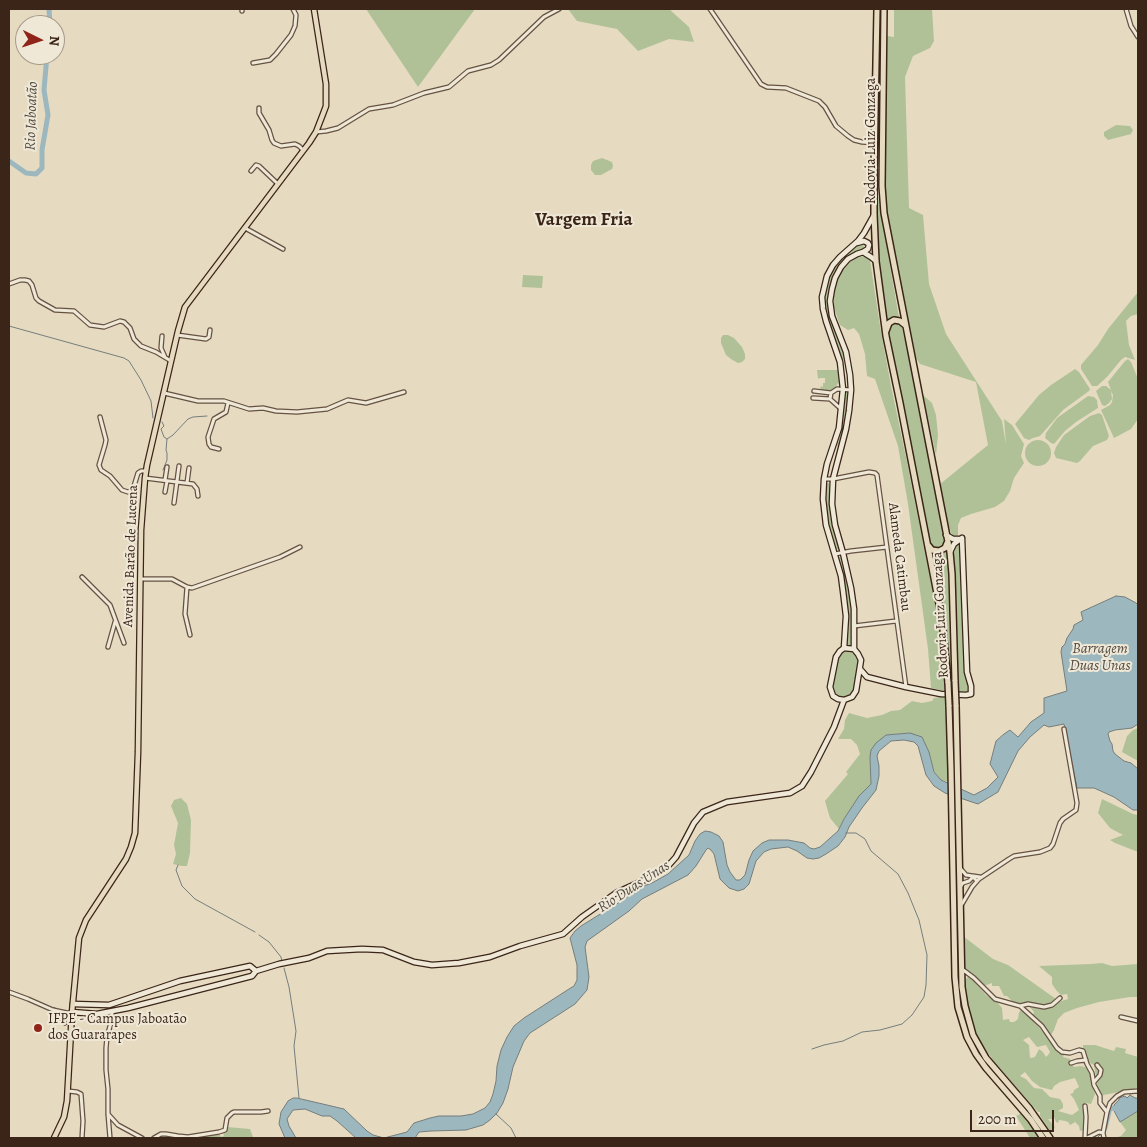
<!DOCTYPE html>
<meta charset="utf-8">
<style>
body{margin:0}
#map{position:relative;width:1147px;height:1147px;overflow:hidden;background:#e6dbc1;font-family:Alegreya,serif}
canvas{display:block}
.frame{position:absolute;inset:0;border:10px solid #3b2519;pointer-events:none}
.north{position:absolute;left:15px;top:15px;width:50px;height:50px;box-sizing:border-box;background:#efe8d7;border:1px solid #a79a8b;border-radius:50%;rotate:94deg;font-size:14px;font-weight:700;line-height:20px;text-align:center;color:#3b2519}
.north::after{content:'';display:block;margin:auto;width:18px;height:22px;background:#8f2418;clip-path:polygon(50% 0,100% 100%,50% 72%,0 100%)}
.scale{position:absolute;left:970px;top:1110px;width:84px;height:22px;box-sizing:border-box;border:2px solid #3b2519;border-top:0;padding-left:6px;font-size:15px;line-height:18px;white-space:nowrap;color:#3b2519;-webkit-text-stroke:4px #efe8d7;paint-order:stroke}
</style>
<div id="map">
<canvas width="1147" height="1147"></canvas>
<div class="frame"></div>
<div class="north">N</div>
<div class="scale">200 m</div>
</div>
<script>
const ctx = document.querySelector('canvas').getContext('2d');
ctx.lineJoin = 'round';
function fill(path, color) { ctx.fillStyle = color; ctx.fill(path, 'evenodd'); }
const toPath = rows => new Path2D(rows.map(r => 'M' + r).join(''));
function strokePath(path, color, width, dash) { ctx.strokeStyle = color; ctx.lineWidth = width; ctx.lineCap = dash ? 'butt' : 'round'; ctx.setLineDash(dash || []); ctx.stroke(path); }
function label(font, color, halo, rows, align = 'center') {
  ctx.font = font + ' Alegreya,serif'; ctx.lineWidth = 4; ctx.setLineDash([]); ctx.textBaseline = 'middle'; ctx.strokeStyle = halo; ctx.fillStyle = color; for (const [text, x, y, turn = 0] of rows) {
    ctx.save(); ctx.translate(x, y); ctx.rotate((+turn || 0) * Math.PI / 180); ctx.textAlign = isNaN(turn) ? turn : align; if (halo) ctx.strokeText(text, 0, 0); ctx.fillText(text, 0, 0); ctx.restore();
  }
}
fill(toPath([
 [366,9,475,9,418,87],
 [568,9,669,9,689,27,694,42,669,39,638,51,617,29,577,21],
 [894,9,932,9,934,41,930,48,913,56,905,77,909,208,923,215,929,284,946,334,1002,421,1006,444,1004,419,1012,425,1024,444,1021,456,1024,463,1014,478,1010,491,1004,501,995,507,971,514,961,518,958,525,958,535,955,538,953,538,948,524,940,490,947,540,944,550,933,549,927,541,887,332,888,326,893,323,897,323,900,324,902,328,939,485,988,445,976,382,920,364,916,358,902,287,896,265,885,199,885,47,887,36,894,37],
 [1116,125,1130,126,1133,130,1131,134,1108,140,1104,136,1104,132],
 [602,158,612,162,613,166,612,169,601,175,595,175,591,170,591,165,593,161],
 [876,184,899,318,892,317,885,322,877,262],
 [863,243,864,248,862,251,854,253,847,258,839,266,833,274,828,292,828,303,830,312,845,359,841,360,835,341,827,322,823,298,828,275,834,265,853,246],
 [860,256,866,257,870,260,880,326,891,386,906,457,936,608,941,648,945,691,931,688,928,649,908,504,898,446,875,379,867,376,865,354,859,334,854,328,848,330,840,325,834,308,833,291,837,279,842,271,849,263,855,258],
 [523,275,543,276,542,288,522,287],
 [1138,292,1138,314,1131,316,1126,321,1129,345,1135,360,1125,357,1121,360,1107,377,1097,386,1092,386,1081,369,1081,365,1098,345,1108,329],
 [723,335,728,335,734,338,742,347,745,354,745,359,742,362,738,363,731,359,726,355,721,343,721,338],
 [1128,359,1131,362,1138,379,1138,419,1131,429,1114,438,1101,410,1110,405,1112,402,1113,395,1111,391,1112,399,1109,403,1105,406,1102,405,1096,391,1102,386,1106,386,1111,390,1108,382,1125,361],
 [1075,369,1079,372,1090,389,1089,391,1063,410,1040,436,1033,438,1029,440,1024,438,1015,424,1039,395,1051,385],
 [817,370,839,370,840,377,839,382,835,388,829,391,824,391,821,389,820,388,821,386,823,387,823,383,825,383,825,378,820,378,818,379],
 [845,390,848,391,848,414,840,447,837,446,842,429,841,428],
 [923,395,932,403,936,415,938,435,936,455],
 [1088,396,1094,397,1097,400,1098,408,1076,422,1065,431,1054,444,1051,443,1045,438,1046,433,1057,418],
 [1099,413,1102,415,1109,436,1107,440,1093,446,1080,461,1077,463,1056,458,1054,453,1056,447,1064,435,1090,416],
 '1025 453a13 13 0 1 1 26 0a13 13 0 1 1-26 0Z',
 [829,483,830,513,833,527,840,549,836,550,829,532,825,509,825,484],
 [959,544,961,545,966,680,969,691,967,694,957,693,956,606,953,552,956,545],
 [948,548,951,574,955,685,949,686,946,634,932,552,938,554,942,554],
 [843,556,852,601,854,636,853,648,846,648,849,619,847,599,838,557],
 [847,649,854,650,859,661,854,691,852,695,847,699,836,697,832,692,832,687,839,652],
 [946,696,949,782,941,780,935,773,932,765,931,758,910,733,886,735,870,757,871,784,855,803,844,819,839,829,830,818,825,801,848,774,846,772,860,754,857,745,851,739,838,739,844,729,845,720,849,713,867,718,882,715,891,711,900,710,912,701,922,703,932,701,934,698],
 [1138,728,1138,761,1122,752,1127,736,1133,730],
 [181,798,187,804,191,820,190,853,187,866,182,866,173,864,176,854,174,845,178,823,171,806,174,800],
 [1102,799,1133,814,1138,815,1138,852,1115,843,1110,840,1123,835,1110,828,1098,813],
 [963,936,993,959,1008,965,1056,999,1049,1006,1053,1007,1058,1002,1068,999,1067,994,1061,995,1056,990,1052,984,1052,977,1039,966,1091,964,1102,963,1112,966,1138,964,1138,997,1130,997,1099,1002,1077,1008,1064,1013,1058,1019,1054,1030,1051,1035,1033,1015,1034,1012,1029,1006,1049,1006,1026,1003,1020,1004,1013,1002,1007,996,1004,996,999,986,992,986,992,983,984,986,964,968],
 [969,976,986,995,997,1002,1002,1008,1003,1020,1009,1019,1010,1022,1014,1022,1018,1019,1019,1012,1022,1010,1025,1012,1062,1053,1064,1055,1063,1057,1070,1059,1074,1067,1081,1066,1088,1068,1092,1080,1095,1094,1091,1104,1086,1103,1084,1105,1085,1116,1084,1130,1080,1131,1079,1126,1075,1122,1072,1124,1070,1125,1068,1122,1065,1121,1059,1120,1058,1123,1056,1122,1054,1117,1052,1119,1048,1119,1055,1127,1050,1131,1040,1116,1040,1112,1038,1112,998,1066,996,1065,979,1039,973,1028,969,1011,965,986,966,979],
 [1029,1037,1037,1047,1046,1045,1050,1052,1048,1055,1046,1057,1043,1052,1039,1049,1035,1057,1030,1058,1029,1045,1023,1040],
 [1025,1072,1032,1081,1040,1087,1052,1090,1054,1086,1060,1082,1075,1078,1079,1087,1074,1090,1073,1093,1070,1094,1074,1099,1079,1110,1072,1115,1058,1111,1063,1108,1063,1104,1060,1099,1050,1097,1042,1089,1034,1088,1026,1079,1020,1076],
 [1083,1045,1095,1045,1114,1051,1116,1047,1126,1049,1125,1053,1138,1057,1138,1087,1134,1089,1099,1096,1094,1065,1088,1062,1086,1053,1083,1049],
 [1138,1111,1138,1138,1114,1138,1121,1136,1126,1130,1120,1122],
 [1022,1113,1033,1129,1039,1138,1030,1138,1016,1116],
 [227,1127,250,1129,253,1137,256,1138,156,1138,162,1135,166,1135,179,1138,189,1138,218,1133,221,1137,224,1136,223,1132,226,1130]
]), '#b0c197');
const water = toPath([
 [1116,596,1125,597,1136,603,1138,605,1138,724,1132,728,1115,730,1109,732,1108,734,1110,741,1112,744,1113,751,1115,754,1124,761,1131,763,1138,769,1138,810,1133,810,1114,797,1094,788,1077,788,1064,724,1049,727,1044,725,1030,737,1018,751,998,792,978,804,945,793,934,786,926,775,918,746,914,742,904,740,891,741,879,751,877,756,879,766,879,776,876,790,862,808,849,827,845,837,838,846,826,854,819,858,813,859,807,858,797,851,788,847,771,849,764,852,756,861,749,884,744,889,738,891,729,888,720,879,714,854,711,850,708,848,706,850,696,866,688,875,642,899,629,911,587,941,585,947,589,977,587,990,575,1004,530,1033,524,1041,513,1067,508,1089,503,1103,497,1113,490,1120,483,1125,466,1130,431,1131,419,1132,415,1138,356,1138,337,1121,330,1116,322,1116,305,1109,293,1110,287,1119,289,1126,296,1138,285,1138,279,1124,281,1112,288,1101,293,1098,297,1098,344,1109,367,1131,373,1135,384,1138,407,1132,414,1123,430,1118,439,1116,461,1116,473,1114,485,1108,490,1102,493,1094,496,1081,497,1066,501,1050,507,1037,514,1026,524,1018,569,989,574,986,577,980,577,965,570,938,575,931,581,926,626,898,638,888,652,883,668,874,689,855,695,841,700,834,705,831,711,832,719,836,723,842,727,865,730,872,736,880,740,880,745,875,749,860,753,851,762,843,769,840,788,840,804,843,810,848,814,849,820,847,838,831,844,819,859,796,871,784,870,757,871,750,876,743,886,735,910,733,922,737,929,752,934,772,941,780,974,795,987,788,998,777,990,764,996,741,1004,734,1010,730,1018,737,1031,722,1044,713,1044,698,1067,691,1061,652,1062,647,1065,644,1067,638,1073,629,1074,625,1083,620,1081,612,1116,596],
 [1130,1095,1135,1098,1136,1098,1138,1099,1138,1111,1120,1122,1113,1109,1114,1105,1119,1100,1119,1098,1125,1096,1127,1098,1130,1095]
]);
fill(water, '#9cb8be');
strokePath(water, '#757d7c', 1);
strokePath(toPath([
 [9,326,124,358,129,361,141,380,151,401,153,418],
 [162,422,164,426,161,429,164,437,167,439,173,435,188,419,193,417,207,416],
 [163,470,167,460,167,453,166,450,167,439],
 [178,865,176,870,182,886,195,899,255,932],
 [259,935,269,942,281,957,282,962],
 [284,968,289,987,296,1031,294,1046,299,1098],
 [812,1049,824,1045,843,1041,862,1032,880,1030,902,1024,912,1015,924,997,926,985,927,955,919,920,908,893,898,874,871,851,865,839,856,833,846,833],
 [496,1114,511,1128,516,1138],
 [1097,1138,1100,1135]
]), '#757d7c', 1);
strokePath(toPath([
 [49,9,50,25],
 [9,161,26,173,36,174,42,168,42,150,48,115,44,90,47,55],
 [1105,1128,1110,1108,1119,1109]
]), '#9cb8be', 5);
const minor = toPath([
 [242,9,242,11],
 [710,9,761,84,767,87,786,88,791,90,819,101,825,107,836,126,848,136,854,140,862,142,875,143],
 [1126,9,1131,26,1138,37],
 [253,63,270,60,276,54,291,35,295,26,296,15,293,9],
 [259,108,259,113,269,130,272,140,274,143,281,146,295,144,299,146,303,150],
 [316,132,326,131,338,128,369,109,393,105,424,93,449,87,468,71,491,65,499,60,544,17,559,9],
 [251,171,256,165,259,166,278,184],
 [245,228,283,249],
 [9,284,20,280,25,280,29,281,32,285,36,298,39,301,55,310,74,311,90,325,104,327,120,321,124,322,130,328,134,339,141,346,156,352,171,361],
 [177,335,206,339,209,337,210,330],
 [162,336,161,348,165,357],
 [814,391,831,393],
 [164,393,198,401,224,401,249,409,263,408,276,411,297,412,327,409,348,400,366,403,404,392],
 [813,398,830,399],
 [840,408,830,399,831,393,837,389,851,390],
 [100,417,106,440,105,445,99,465,101,470,110,476,122,490,128,492,132,490,134,486,138,473,141,471,146,471],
 [219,449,211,447,209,444,208,437,214,419,226,412,228,403],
 [145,478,193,484,197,489,198,496],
 [824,479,833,479,869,472,875,473,877,475,906,687],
 [165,480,167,467],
 [187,483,189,468],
 [165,492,167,481],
 [174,503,179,466],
 [835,554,851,551,887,547],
 [82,577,110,605,124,643],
 [141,579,172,579,187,587,192,588,280,557,300,547],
 [187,587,185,614,190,635],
 [854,626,896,621],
 [108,647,115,622],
 [960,868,966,875,980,877],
 [961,886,963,883,969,881,973,877,977,881],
 [962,904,972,887,979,879,1009,859,1014,856,1040,852,1050,848,1053,844,1060,823,1063,819,1076,810,1077,803,1064,729],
 [962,969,974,978,995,999,1020,1006,1042,1026,1057,1048,1062,1052,1070,1053,1079,1050,1083,1051,1087,1064,1092,1073,1094,1085,1100,1096,1100,1103,1107,1112,1103,1133,1104,1138],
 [9,992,28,999,53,1010,72,1014],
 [1020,1006,1028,1004,1044,1007,1052,1005,1060,998],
 [54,1010,65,1023],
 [1121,1017,1138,1021],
 [1071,1063,1077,1061,1086,1060],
 [1094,1082,1100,1075,1101,1070,1097,1065],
 [68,1091,77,1092,81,1094,83,1121,82,1138],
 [1085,1106,1086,1117,1085,1138],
 [1107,1112,1110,1103,1117,1096,1124,1092,1138,1091],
 [108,1114,118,1125,142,1138],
 [110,1138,108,1114,108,1089,106,1070,106,1048,107,1037,112,1019,112,1011],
 [154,1138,161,1134,166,1134,178,1136,188,1137,219,1132,225,1130,227,1118,232,1113,234,1112,261,1112,268,1111],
 [1087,1138,1099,1132,1103,1133]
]);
const secondary = toPath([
 [857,243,864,241,868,243,869,245,868,249,863,252],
 [946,535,953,539,961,539],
 [950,552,954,544,962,538],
 [844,648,846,616,843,591,841,576,826,525,823,499,824,479,827,464,839,428,843,389,840,362,826,321,823,309,822,297,827,276,833,265,840,257,858,241,864,233,874,215],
 [844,648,854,649,858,654,861,660,856,691,852,697,844,700,838,699,833,696,830,687,836,657,840,651,844,648],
 [854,649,854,609,851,588,843,553,835,525,832,504,833,479,846,429,849,411,851,390,850,375,846,352,832,316,830,301,832,289,835,278,841,267,848,259,857,254,863,252,871,257,876,261],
 [860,669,867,677,906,687,941,694,966,695,971,694,971,686,967,672,962,538],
 [73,1004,109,1005,180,981,250,966,256,971],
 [72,1012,97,1014,128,1008,252,976,256,971,279,964,309,958,327,951,362,949,383,950,414,962,432,965,459,963,490,957,520,946,563,934,582,917,616,893,653,876,668,866,676,857,694,823,703,812,727,802,790,793,802,786,811,772,834,727,844,700]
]);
const primary = toPath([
 [54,1138,64,1117,67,1101,72,1012,79,938,86,920,126,859,131,847,135,833,138,752,141,530,145,478,147,465,178,331,185,307,309,143,316,132,323,114,326,106,326,84,314,9]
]);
const trunk = toPath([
 [877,9,874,169,874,214,876,261,886,336,900,403,940,609,943,629,948,683],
 [884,9,882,186,884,213,950,552,952,574,955,681],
 [886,331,889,323,894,320,900,321,905,325],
 [928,545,932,550,939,551,945,548,947,543],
 [949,705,951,770,955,977,958,1007,967,1037,976,1054,986,1068,1031,1120,1043,1138],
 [956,705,962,987,965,1006,973,1035,986,1058,1029,1108,1050,1138]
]);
strokePath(minor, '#665243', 5.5);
strokePath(secondary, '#3b2519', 7);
strokePath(primary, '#3b2519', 7);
strokePath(trunk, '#3b2519', 8);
strokePath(minor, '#efe8d7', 3);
strokePath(secondary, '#efe8d7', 4.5);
strokePath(primary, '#e6dbc1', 4.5);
strokePath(trunk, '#e6dbc1', 5);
const trunkBridge = toPath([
 [955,681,956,705],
 [948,683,949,705]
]);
strokePath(trunkBridge, '#3b2519', 8, []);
strokePath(trunkBridge, '#e6dbc1', 5);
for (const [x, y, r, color] of [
 [38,1028,5,"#8f2418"]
]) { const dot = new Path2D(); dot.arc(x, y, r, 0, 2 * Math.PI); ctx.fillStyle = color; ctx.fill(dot); strokePath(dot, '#efe8d7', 2); }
label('14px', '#3b2519', '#efe8d7', [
 ["Rodovia Luiz Gonzaga",872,141,-90],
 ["Avenida Barão de Lucena",131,556,-88],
 ["Alameda Catimbau",899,557,83],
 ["Rodovia Luiz Gonzaga",941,615,-93]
]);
label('14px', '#3b2519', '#efe8d7', [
 ["IFPE - Campus Jaboatão",48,1020],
 ["dos Guararapes",48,1036]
], 'left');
label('italic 15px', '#534a42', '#efe8d7', [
 ["Rio Jaboatão",32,116,-88],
 ["Barragem",1100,649],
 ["Duas Unas",1100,666],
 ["Rio Duas Unas",634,887,-33]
]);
label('bold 19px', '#3b2519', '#efe8d7', [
 ["Vargem Fria",584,220]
]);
</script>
